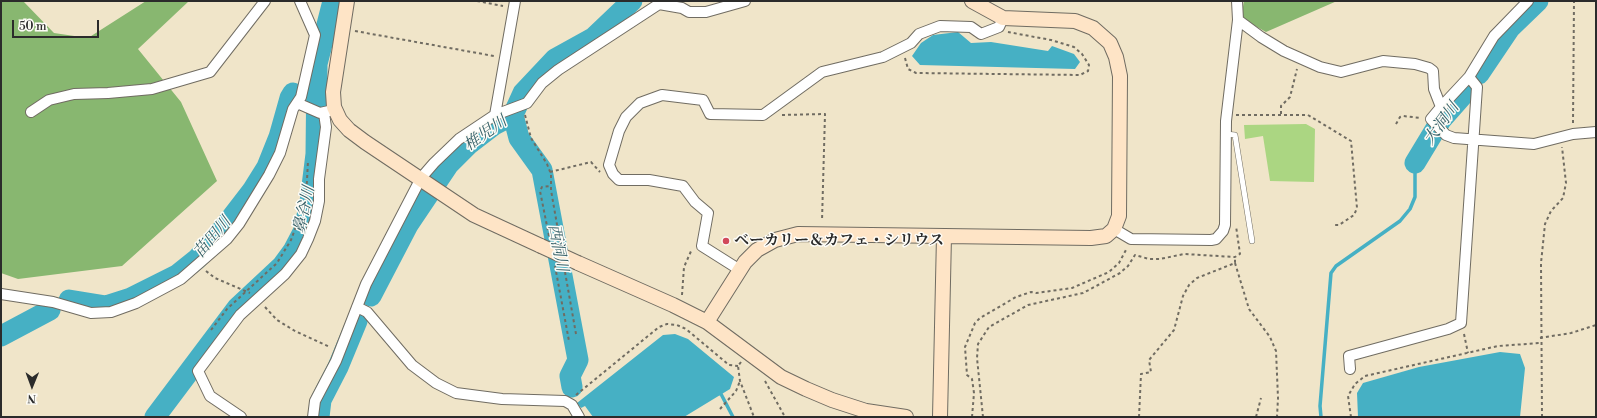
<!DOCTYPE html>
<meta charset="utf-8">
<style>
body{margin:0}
#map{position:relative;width:1597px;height:418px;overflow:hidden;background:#f0e5c9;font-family:"Libre Bodoni",serif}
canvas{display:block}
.frame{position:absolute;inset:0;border:2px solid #2b2b2b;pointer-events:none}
.north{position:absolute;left:12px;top:366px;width:40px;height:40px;-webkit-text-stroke:3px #fdfcf7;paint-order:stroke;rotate:181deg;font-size:11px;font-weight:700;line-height:16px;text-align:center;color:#2b2b2b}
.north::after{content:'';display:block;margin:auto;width:14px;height:18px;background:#2b2b2b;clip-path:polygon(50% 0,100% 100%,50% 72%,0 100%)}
.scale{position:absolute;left:12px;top:20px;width:87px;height:18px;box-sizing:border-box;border:2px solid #2b2b2b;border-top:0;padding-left:5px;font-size:12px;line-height:14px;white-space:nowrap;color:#2b2b2b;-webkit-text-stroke:3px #fdfcf7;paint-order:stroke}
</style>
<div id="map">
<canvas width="1597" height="418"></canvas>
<div class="frame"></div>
<div class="north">N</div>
<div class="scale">50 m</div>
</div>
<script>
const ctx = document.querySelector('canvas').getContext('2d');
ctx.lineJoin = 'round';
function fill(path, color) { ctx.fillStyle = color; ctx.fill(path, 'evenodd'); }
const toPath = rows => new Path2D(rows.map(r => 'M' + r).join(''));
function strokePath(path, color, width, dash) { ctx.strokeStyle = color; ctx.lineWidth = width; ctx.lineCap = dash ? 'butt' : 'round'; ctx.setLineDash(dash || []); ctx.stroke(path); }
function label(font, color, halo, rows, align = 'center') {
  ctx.font = font + ' "Libre Bodoni","Noto Serif JP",serif'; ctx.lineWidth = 3; ctx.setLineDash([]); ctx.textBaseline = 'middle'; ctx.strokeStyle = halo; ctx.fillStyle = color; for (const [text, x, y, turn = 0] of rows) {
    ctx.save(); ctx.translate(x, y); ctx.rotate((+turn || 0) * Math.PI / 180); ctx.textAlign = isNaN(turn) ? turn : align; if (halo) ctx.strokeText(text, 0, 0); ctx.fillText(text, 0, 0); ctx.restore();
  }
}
fill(toPath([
 [1306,124,1315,129,1314,182,1270,181,1263,136,1245,139,1244,125]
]), '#abd682');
fill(toPath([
 [1,1,23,1,54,33,88,38,146,1,189,1,138,49,181,102,217,181,122,266,18,279,1,273],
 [1244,1,1337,1,1266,32,1241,18]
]), '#88b770');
fill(toPath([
 [958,32,971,43,991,42,1048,51,1052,46,1074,54,1080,62,1075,69,920,65,912,56,921,43,933,35],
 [675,334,688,339,734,377,730,389,684,417,593,417,585,406,581,408,577,403,663,335],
 [1500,352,1520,354,1525,368,1520,417,1358,417,1357,393,1363,383,1419,367]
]), '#46b0c4');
strokePath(toPath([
 [718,393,721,394,733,417],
 [1321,417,1320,406,1331,273,1336,266,1400,221,1410,209,1415,197,1415,163]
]), '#46b0c4', 3.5);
strokePath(toPath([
 [1479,74,1510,28,1538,1],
 [513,115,519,138,542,170,578,360,570,376,572,387],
 [1415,163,1441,120,1471,86],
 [371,296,408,225,449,164,468,145,494,125,513,115,523,93,555,59,593,38,632,1],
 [69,300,106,306,131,298,177,275,197,259,215,239,252,191,267,167,279,137,290,98,293,93],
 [1,336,50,310],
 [155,417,237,308,282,266,293,251,304,230,310,202,316,154,317,64,333,1],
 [319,417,321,400,338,367,357,321]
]), '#46b0c4', 21);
const lane = toPath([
 [1226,134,1235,135,1252,241]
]);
const street = toPath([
 [1238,20,1261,37,1284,51,1320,67,1341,72,1383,61,1415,64,1429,68,1433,71,1434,89,1441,107,1469,77],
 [297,103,320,113,329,111],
 [1441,107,1431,119,1446,135,1454,138,1534,144,1573,134,1596,132],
 [31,112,49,100,74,94,108,93,152,89,210,72,265,1],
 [495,115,515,1],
 [1114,229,1131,239,1211,240,1216,239,1223,231,1225,225,1226,121,1238,20,1237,1],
 [740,270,702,246,708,213,695,202,683,186,649,180,619,180,613,174,609,165,619,131,626,117,640,103,662,95,703,100,710,114,763,115,822,72,883,57,911,43,919,34,940,26,971,27,981,34,999,27,1003,18],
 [1,294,53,302,91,313,111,312,136,303,181,279,227,239,239,224,269,175,280,153,293,109,301,97,315,35,300,1],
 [357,307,367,312,412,365,436,383,456,393,502,399,565,401,572,405,579,417],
 [1350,369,1349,356,1448,329,1461,323,1477,87,1469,77,1494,36,1528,1],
 [241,417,210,396,198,371,240,315,285,274,301,254,308,239,315,221,319,201,319,179,326,127,324,113],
 [313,417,315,401,336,361,366,284,421,178,434,163,459,139,495,115,527,103,542,83,558,70,659,4,682,8,689,12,706,12,745,1]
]);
const secondary = toPath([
 [347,1,333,92,334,107,340,120,349,130,365,142,474,215,541,246],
 [578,263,673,305,707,322,781,377,806,389,832,400,866,411,906,417],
 [707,322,745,262,757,250,775,240,798,234,1091,238,1106,236,1114,229,1119,216,1120,76,1116,57,1110,43,1093,28,1075,21,1003,18,972,1],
 [940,417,944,236]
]);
strokePath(lane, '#706c62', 6);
strokePath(street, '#706c62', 12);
strokePath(secondary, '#706c62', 16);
strokePath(toPath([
 [477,1,503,6],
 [355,31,494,56],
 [905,58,908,69,916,73,1080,75,1088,71,1089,65,1082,54,1074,47,1051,40,1008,32],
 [1281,114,1281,106,1290,97,1297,69],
 [525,115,531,138,547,164,551,174,551,190,560,242],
 [782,115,825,114,822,221],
 [1236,115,1308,115,1351,141,1357,208,1354,215,1339,225,1335,225],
 [1573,123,1574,1],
 [1396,124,1400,117,1403,116,1421,118],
 [550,172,591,162,600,172],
 [549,236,540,191,542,187,551,186],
 [1235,263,1249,309,1270,337,1276,351,1278,398,1277,417],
 [555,266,569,341],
 [206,271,215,278,250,293],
 [565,272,576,334],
 [682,295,684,267,692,249],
 [265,307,277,320,295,331,330,347],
 [211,330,227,309,277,263,291,240,306,199,308,161],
 [1464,334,1468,353],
 [1540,338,1571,333,1596,325],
 [741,362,738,366,740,381,754,417],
 [765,381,785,417],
 [576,395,659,327,667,324,677,325,686,329,729,365,738,366],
 [720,409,736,391,740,381],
 [972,417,974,393,972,379,967,375,965,347,975,323,980,318,1016,297,1031,292,1036,293,1072,288,1109,272,1119,263,1127,248],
 [983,417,977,358,978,344,989,327,1028,305,1083,293,1098,285,1120,273,1128,266,1135,255,1149,259,1160,259,1184,254,1235,257,1240,254,1236,226],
 [1139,417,1141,374,1151,372,1149,360,1174,330,1183,296,1189,285,1197,278,1235,263,1235,257],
 [1256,417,1261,398],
 [1351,417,1348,396,1355,384,1365,376,1498,346,1540,343],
 [1542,417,1541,263,1545,224,1551,211,1563,198,1566,183,1562,147]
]), '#706c62', 2, [3, 3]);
strokePath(lane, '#fff', 5);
strokePath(street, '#fff', 10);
strokePath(secondary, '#fee4c6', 14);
const secondaryBridge = toPath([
 [541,246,578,263]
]);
strokePath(secondaryBridge, '#706c62', 16, []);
strokePath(secondaryBridge, '#fee4c6', 14);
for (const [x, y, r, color] of [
 [726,241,4,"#d1495b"]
]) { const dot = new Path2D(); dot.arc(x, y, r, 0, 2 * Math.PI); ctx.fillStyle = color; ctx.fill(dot); strokePath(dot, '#fdfcf7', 1.5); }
label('bold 15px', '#2b2b2b', '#fdfcf7', [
 ["ベーカリー＆カフェ・シリウス",734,241]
], 'left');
label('italic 16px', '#366068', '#fdfcf7', [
 ["大洞川",1442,124,-54],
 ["椎児川",486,134,-35],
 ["鼻谷川",305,210,-78],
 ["苗田川",213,238,-50],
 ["西洞川",557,248,79]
]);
</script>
